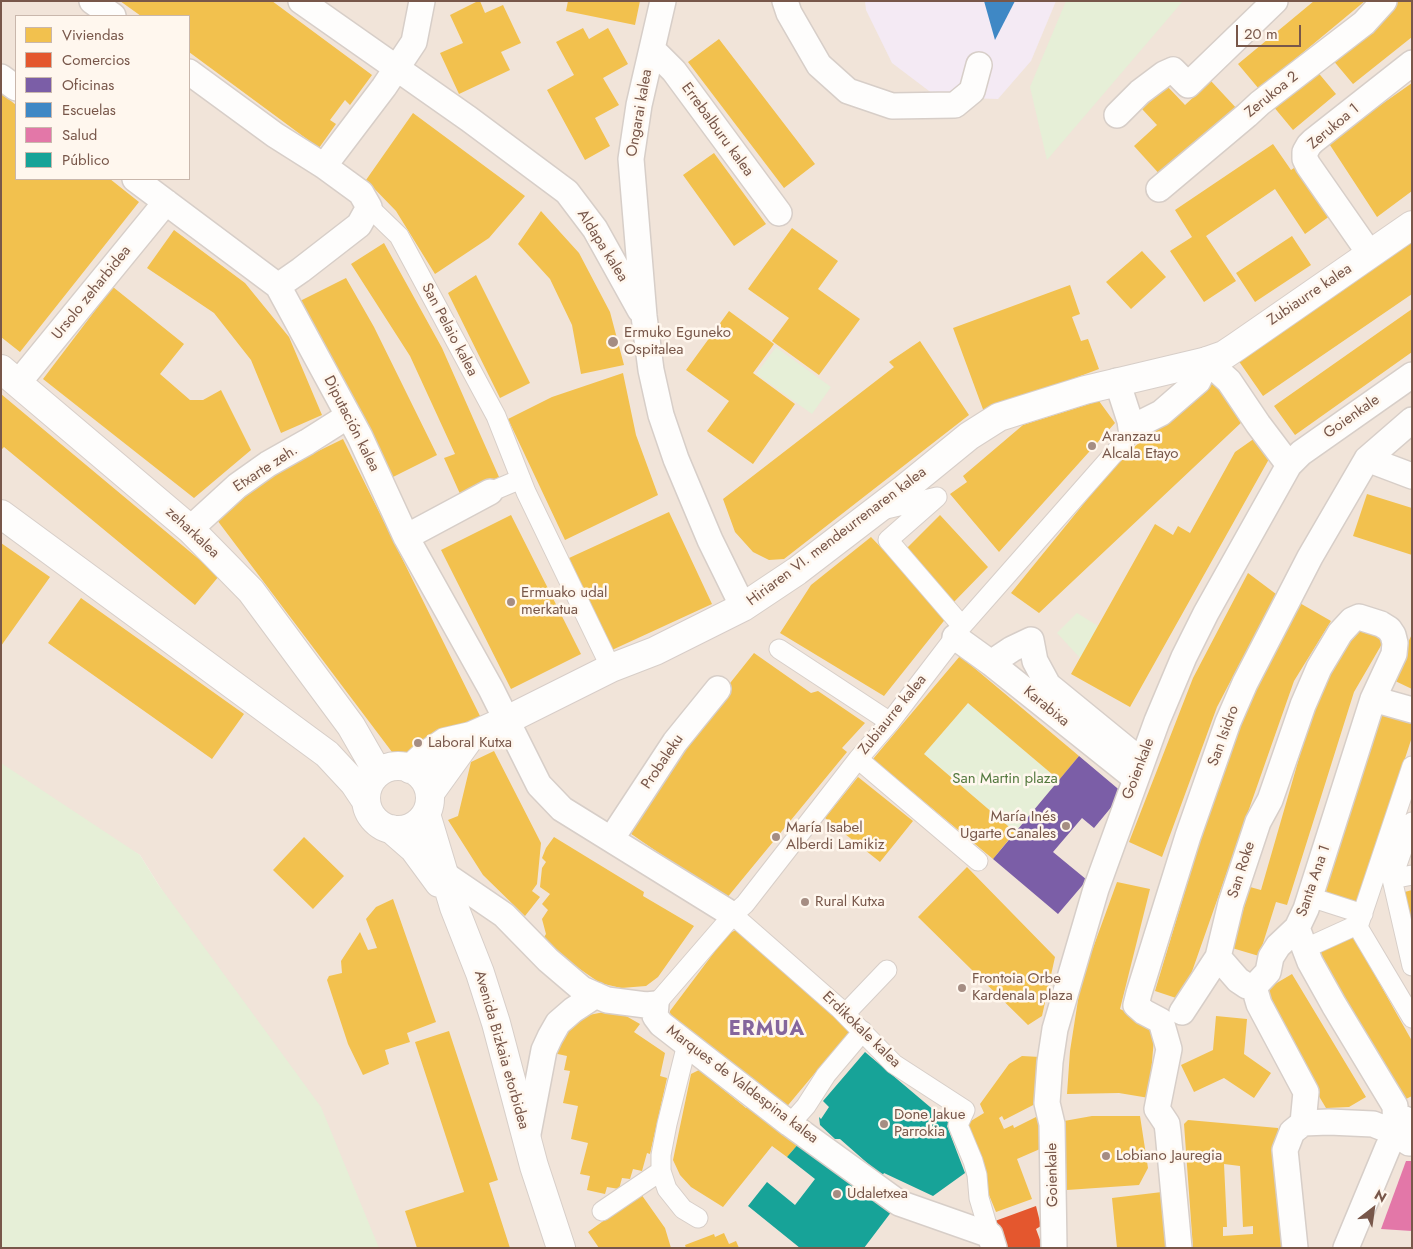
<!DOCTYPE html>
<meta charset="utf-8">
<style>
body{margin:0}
#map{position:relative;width:1413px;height:1249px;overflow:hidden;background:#f8f2ec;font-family:Jost,sans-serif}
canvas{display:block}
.frame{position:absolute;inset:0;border:2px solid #78574a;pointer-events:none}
.legend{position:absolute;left:15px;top:15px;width:175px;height:165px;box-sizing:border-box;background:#fff7ee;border:1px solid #c9b7ac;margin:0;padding:6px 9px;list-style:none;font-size:15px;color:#78574a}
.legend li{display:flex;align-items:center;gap:10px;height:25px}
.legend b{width:25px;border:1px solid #c9b7ac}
.north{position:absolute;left:1348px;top:1184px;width:50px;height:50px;-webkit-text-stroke:4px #fff7ee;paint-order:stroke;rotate:30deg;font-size:14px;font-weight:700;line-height:20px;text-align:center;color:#78574a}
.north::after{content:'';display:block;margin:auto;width:18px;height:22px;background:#78574a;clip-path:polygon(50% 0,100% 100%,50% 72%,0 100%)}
.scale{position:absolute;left:1236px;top:25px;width:65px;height:22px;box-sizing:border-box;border:2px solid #78574a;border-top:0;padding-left:6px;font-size:15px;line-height:18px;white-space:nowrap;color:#78574a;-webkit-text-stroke:4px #fff7ee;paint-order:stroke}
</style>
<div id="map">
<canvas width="1413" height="1249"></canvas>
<div class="frame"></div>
<ul class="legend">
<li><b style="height:14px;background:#f2c14e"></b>Viviendas</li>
<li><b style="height:14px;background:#e4572e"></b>Comercios</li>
<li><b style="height:14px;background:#7b5ea7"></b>Oficinas</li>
<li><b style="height:14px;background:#3f88c5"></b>Escuelas</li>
<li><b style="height:14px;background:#e377a8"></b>Salud</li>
<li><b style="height:14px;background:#17a398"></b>Público</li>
</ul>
<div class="north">N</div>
<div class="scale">20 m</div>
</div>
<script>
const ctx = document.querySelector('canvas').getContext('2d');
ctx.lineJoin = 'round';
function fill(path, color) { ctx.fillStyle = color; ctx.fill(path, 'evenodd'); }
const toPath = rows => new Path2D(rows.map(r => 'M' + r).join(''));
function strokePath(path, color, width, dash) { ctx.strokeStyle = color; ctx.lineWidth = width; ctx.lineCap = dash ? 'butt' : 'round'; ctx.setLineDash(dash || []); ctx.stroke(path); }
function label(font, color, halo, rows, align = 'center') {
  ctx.font = font + ' Jost,sans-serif'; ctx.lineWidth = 5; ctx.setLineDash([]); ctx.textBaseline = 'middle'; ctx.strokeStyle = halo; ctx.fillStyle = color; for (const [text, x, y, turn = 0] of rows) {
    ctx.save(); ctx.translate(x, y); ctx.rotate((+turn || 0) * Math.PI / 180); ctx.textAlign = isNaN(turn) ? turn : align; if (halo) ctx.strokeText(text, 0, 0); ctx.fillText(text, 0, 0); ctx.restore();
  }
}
fill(toPath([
 [1,1,1412,1,1412,1248,373,1248,362,1212,140,855,1,779],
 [16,16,189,16,189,179,16,179]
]), '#f1e4d9');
fill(toPath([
 [865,1,1056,1,1031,61,998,99,937,97,892,63,866,10]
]), '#f4eaf4');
fill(toPath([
 [1066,1,1183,1,1047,160,1030,87],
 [776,347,831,387,812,414,756,374],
 [1077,613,1098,626,1080,658,1057,633],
 [968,703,1059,780,1015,832,924,754],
 [1,763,140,855,158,884,321,1107,379,1248,1,1248]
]), '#e6efd7');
fill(toPath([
 [120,1,272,1,372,75,350,105,345,100,330,120,336,124,319,148,189,52,189,16,141,16],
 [478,1,480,1,485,13,503,5,521,43,501,52,510,70,459,94,440,53,463,43,450,15],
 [568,1,640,1,635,25,566,11],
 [1314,1,1365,1,1259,89,1238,64],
 [1399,1,1412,1,1412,37,1353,84,1332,59],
 [583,28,589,39,608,28,628,64,603,78,619,105,595,118,610,146,585,160,547,90,574,75,556,42],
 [719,39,815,164,784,188,688,62],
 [1316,70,1336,94,1293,130,1273,106],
 [1211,81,1238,110,1163,178,1134,146,1157,125,1142,109,1167,86,1185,105],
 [1412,83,1412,191,1377,217,1328,142],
 [1,93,16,105,16,179,110,179,139,202,20,352,1,337],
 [413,113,525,196,489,238,435,274,396,211,366,180],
 [1273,144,1291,170,1300,164,1334,213,1305,234,1275,189,1206,236,1236,281,1204,302,1170,251,1192,237,1175,210],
 [714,153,766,224,734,246,683,175],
 [541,211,579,253,610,312,624,365,581,374,572,325,550,279,518,244],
 [792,228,838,261,818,289,860,319,819,375,772,341,789,318,748,289],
 [174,230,245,283,289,337,322,415,281,433,251,360,214,313,147,268],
 [1292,236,1311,265,1255,302,1236,273],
 [1412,242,1412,294,1263,396,1238,360],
 [384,243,442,348,499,477,461,496,444,458,455,454,410,356,351,264],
 [1142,251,1166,277,1131,309,1106,282],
 [476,275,530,383,500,398,448,293],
 [346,278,374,327,437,455,391,478,300,301],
 [1070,285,1080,314,1072,317,1081,341,1088,339,1099,369,984,412,953,328],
 [113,287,184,344,160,374,190,400,203,400,221,390,251,450,194,498,43,379],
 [1412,309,1412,352,1295,435,1274,406],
 [729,311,774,344,753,373,795,404,753,464,707,431,729,401,686,370],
 [920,341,969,415,784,559,769,560,753,552,735,532,723,499,894,367,889,362],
 [623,373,636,435,658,495,565,540,508,419,552,397],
 [1216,379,1244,420,1039,613,1011,593,1121,458],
 [1,394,219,576,195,605,4,447,1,450],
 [1099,401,1115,423,999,552,950,494,967,482,963,476,1023,425],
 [1255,438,1269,459,1130,707,1071,674,1155,524,1173,535,1178,526,1190,533,1235,452],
 [343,439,480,716,407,758,392,752,217,520,267,476],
 [1367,494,1412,508,1412,555,1353,536],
 [669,512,712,604,612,650,569,558],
 [511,515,581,654,511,689,441,550],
 [940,515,988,567,950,606,900,555],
 [871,537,947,617,884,696,780,633,811,585],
 [1,543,50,577,1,646],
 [1248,573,1276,594,1217,707,1162,857,1129,842,1193,678],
 [81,598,244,714,212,759,48,643],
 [1298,602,1331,621,1294,681,1182,1000,1155,991,1223,765,1258,677],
 [1359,620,1386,637,1354,692,1287,905,1276,902,1259,956,1232,948,1250,887,1261,890,1321,682],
 [1412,634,1412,689,1391,679],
 [754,653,811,693,818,691,865,723,842,748,847,752,726,899,624,829,680,746],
 [960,656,1079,756,1059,780,968,703,924,754,1015,832,993,859,873,759],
 [1381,711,1412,721,1412,737,1355,911,1319,899],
 [494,751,541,843,537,884,532,891,540,897,525,916,483,875,448,820,458,816,471,762],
 [858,777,913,821,880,862,825,818],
 [304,837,344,876,313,909,273,870],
 [554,837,644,892,643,896,694,926,658,977,646,986,621,988,600,983,541,942,546,934,542,919,548,910,542,904,550,894,540,887,542,868,546,862,542,858,546,848],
 [967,867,1055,957,1042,1016,1028,1025,918,917],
 [1117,882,1150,889,1120,1009,1155,1026,1149,1098,1119,1093,1067,1094,1070,1051,1081,981],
 [1412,890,1412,933,1401,893],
 [393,899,436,1022,407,1033,410,1042,385,1050,389,1064,363,1075,348,1044,327,980,329,976,342,973,341,961,360,932,368,950,377,948,366,919,376,907],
 [736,930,850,1031,784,1110,670,1023,670,1011,728,934],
 [1350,931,1412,1041,1412,1096,1402,1101,1317,950],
 [1292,974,1366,1097,1349,1107,1326,1108,1258,994],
 [604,1012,619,1012,640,1024,634,1032,665,1053,660,1076,667,1078,650,1154,647,1153,642,1171,633,1169,630,1179,622,1178,619,1189,607,1187,605,1194,587,1190,590,1176,580,1174,588,1143,571,1139,578,1106,563,1103,570,1071,564,1070,567,1056,553,1053,559,1039,575,1022,589,1015],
 [1216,1016,1247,1019,1244,1054,1271,1073,1254,1098,1224,1078,1194,1092,1181,1065,1213,1050],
 [449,1031,498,1180,489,1183,510,1248,417,1248,405,1211,464,1192,415,1042],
 [1022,1056,1040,1057,1041,1101,1004,1120,1002,1116,999,1118,1004,1129,1013,1125,1014,1128,1040,1115,1040,1149,1017,1159,1032,1199,996,1212,961,1127,984,1113,980,1104,1009,1064],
 [699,1070,746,1108,752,1102,800,1142,787,1157,772,1146,723,1207,691,1187,680,1175,673,1160,691,1074],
 [1092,1116,1140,1116,1148,1168,1139,1185,1067,1190,1064,1121],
 [1188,1120,1278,1128,1281,1223,1283,1248,1193,1248,1184,1124],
 [1224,1164,1240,1166,1243,1227,1253,1226,1253,1234,1223,1236,1223,1227,1227,1227],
 [1162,1192,1168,1248,1117,1248,1112,1198],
 [641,1194,665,1228,671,1248,599,1248,588,1232],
 [724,1233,729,1244,736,1241,739,1248,686,1248,685,1245,714,1234,715,1237]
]), '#f2c14e');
fill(toPath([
 [1036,1206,1041,1226,1036,1229,1043,1248,1004,1248,995,1221]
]), '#e4572e');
fill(toPath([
 [1079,756,1123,793,1094,828,1082,818,1053,852,1087,880,1058,914,993,859]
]), '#7b5ea7');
fill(toPath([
 [984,1,1015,1,995,40]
]), '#3f88c5');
fill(toPath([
 [1406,1161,1412,1161,1412,1231,1381,1229]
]), '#e377a8');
fill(toPath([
 [865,1052,949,1123,947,1126,965,1173,933,1196,884,1173,882,1176,840,1139,835,1139,820,1125,819,1117,821,1119,829,1107,823,1101],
 [800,1142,892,1211,864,1248,800,1248,748,1206,767,1182,795,1205,815,1179,787,1157]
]), '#17a398');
const pedestrian = toPath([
 [369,207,399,236,496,416,526,492,611,668],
 [490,492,521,479],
 [882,510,937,497,888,540,962,626],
 [779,649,890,722],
 [858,759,978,861],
 [1412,766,1358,927,1412,1018],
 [1412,822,1392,879,1412,966],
 [1392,879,1412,875],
 [1310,897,1363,914],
 [733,915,839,1008,894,1064,965,1110,958,1125,973,1161,977,1175,979,1198,990,1235],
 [1304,949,1359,924],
 [656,1004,733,915,745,904,858,759,890,722,955,637,962,626,1125,441,1131,428],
 [845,1014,887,970],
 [687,1044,667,1124,661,1155,661,1171,667,1189,683,1209,698,1218],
 [790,1124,806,1106,826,1075,863,1031],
 [602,1211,661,1171]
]);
const minor = toPath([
 [92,1,113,16],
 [301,1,469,119,567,192,595,229,640,310],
 [663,1,639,105,631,159,644,316,651,370,661,415,676,459,710,540,743,607],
 [785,1,789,13,819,65,848,91,892,106,955,105,972,91,979,65],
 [652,49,674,71,779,213],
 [189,72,275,135,324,166,361,193,369,207,359,225,301,270,278,286],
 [1,77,16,88],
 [1117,115,1140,92,1164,74,1173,70,1188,85,1275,1],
 [324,166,384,87,414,42,422,1],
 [135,179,278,286,360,437,406,537,491,689,539,785,562,809,733,915],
 [1159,189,1247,115,1260,103,1364,23,1384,1],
 [1370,254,1308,165,1305,159,1305,152,1309,145,1313,141,1412,63],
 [1117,381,1130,421,1131,428,1161,413,1198,381,1207,361,1229,381,1258,424,1289,465],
 [18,383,166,202],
 [1367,459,1412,476],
 [190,529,237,486,268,464,307,442,348,416],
 [406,537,490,492],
 [955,637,991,663,1135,778],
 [991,663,1012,649,1031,640,1035,661,1048,685,1141,761],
 [1373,699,1412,710],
 [612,838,675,742,718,689],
 [444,874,504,915,548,960,582,989,607,1000,646,1005,656,1004,655,1016,661,1024,790,1124,899,1203,990,1235,994,1248],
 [1218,957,1238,980,1247,986,1254,987],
 [1254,987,1259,1004,1306,1092,1303,1123],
 [1254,987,1268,972,1271,957,1278,946,1297,928],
 [1182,1012,1218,957,1231,903,1258,822,1270,800,1303,705,1319,668,1340,633,1352,620,1359,617,1381,624,1389,629,1393,635,1395,643,1394,654,1373,699,1306,909,1297,928,1310,962,1334,1005,1395,1106,1396,1133],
 [1303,1123,1329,1122,1373,1124,1396,1133,1409,1143,1412,1143],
 [527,1139,544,1050,550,1037,558,1023,573,1010,596,995],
 [1054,1248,1052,1124,1047,1103,1050,1062,1055,1029,1096,889,1157,721,1184,657,1206,613,1289,465,1301,453,1412,375],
 [1179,1248,1168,1132,1167,1124,1157,1109,1169,1049,1161,1021,1144,1012,1136,1005,1139,993,1188,836,1228,722,1245,683,1310,557,1367,459,1412,420],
 [1295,1248,1285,1150,1292,1132,1303,1123],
 [1346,1248,1388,1147,1405,1119]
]);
const tertiary = toPath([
 [1,369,190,529,251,591,351,726,378,773],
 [1,514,327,754,354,783,366,801],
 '366 798a32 32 0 1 1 64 0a32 32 0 1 1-64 0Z',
 [410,769,423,757,445,742,471,736,507,720,611,668,655,651,743,607,797,571,904,489,969,436,999,417,1085,390,1207,361],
 [430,793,471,736],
 [426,814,454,907,480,973,496,1023,534,1166,561,1248],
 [391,829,414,849,439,883]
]);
const secondary = toPath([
 [1207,361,1224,355,1236,347,1412,225]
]);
strokePath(pedestrian, '#d7cec8', 21);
strokePath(minor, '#d7cec8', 28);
strokePath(tertiary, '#d7cec8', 30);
strokePath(secondary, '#d8cec8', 30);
strokePath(pedestrian, '#fefdfc', 19);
strokePath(minor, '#fefdfc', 25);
strokePath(tertiary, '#fefdfc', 28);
strokePath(secondary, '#fefdfc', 28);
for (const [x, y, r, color] of [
 [613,342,6,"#a58d83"],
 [1092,446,5,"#a58d83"],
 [511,602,5,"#a58d83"],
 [418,743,5,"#a58d83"],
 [1066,826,5,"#a58d83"],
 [776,837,5,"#a58d83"],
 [805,902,5,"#a58d83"],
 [962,988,5,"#a58d83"],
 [884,1124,5,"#a58d83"],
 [1106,1156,5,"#a58d83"],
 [837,1194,5,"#a58d83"]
]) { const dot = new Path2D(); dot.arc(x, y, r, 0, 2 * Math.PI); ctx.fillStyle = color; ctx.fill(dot); strokePath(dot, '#fff7ee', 2); }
label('15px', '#78574a', '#fff7ee', [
 ["Zerukoa 2",1272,95,-39],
 ["Ongarai kalea",640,113,-80],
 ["Zerukoa 1",1334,127,-40],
 ["Errebalburu kalea",717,130,54],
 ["Aldapa kalea",602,246,58],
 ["Ursolo zeharbidea",92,293,-51],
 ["Zubiaurre kalea",1310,295,-34],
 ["San Pelaio kalea",449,330,62],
 ["Goienkale",1352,417,-35],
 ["Diputación kalea",351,424,63],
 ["Etxarte zeh.",266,469,-33],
 ["zeharkalea",192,533,43],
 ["Hiriaren VI. mendeurrenaren kalea",837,537,-37],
 ["Karabixa",1046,707,39],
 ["Zubiaurre kalea",893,715,-51],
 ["San Isidro",1224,736,-70],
 ["Probaleku",663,762,-56],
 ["Goienkale",1139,769,-69],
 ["San Roke",1242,870,-72],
 ["Santa Ana 1",1314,881,-71],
 ["Erdikokale kalea",861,1030,44],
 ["Avenida Bizkaia etorbidea",501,1050,74],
 ["Marques de Valdespina kalea",742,1085,37],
 ["Goienkale",1053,1175,-91]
]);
label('15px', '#78574a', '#fff7ee', [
 ["Ermuko Eguneko",624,333],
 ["Ospitalea",624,350],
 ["Aranzazu",1102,437],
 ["Alcala Etayo",1102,454],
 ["Ermuako udal",521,593],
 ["merkatua",521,610],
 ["Laboral Kutxa",428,743],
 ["María Inés",1056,817,"right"],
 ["Ugarte Canales",1056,834,"right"],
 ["María Isabel",786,828],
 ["Alberdi Lamikiz",786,845],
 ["Rural Kutxa",815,902],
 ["Frontoia Orbe",972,979],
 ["Kardenala plaza",972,996],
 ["Done Jakue",894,1115],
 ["Parrokia",894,1132],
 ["Lobiano Jauregia",1116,1156],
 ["Udaletxea",847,1194]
], 'left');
label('15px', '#54793f', '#fff7ee', [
 ["San Martin plaza",1005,779]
]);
ctx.letterSpacing = '1px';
label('bold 20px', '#85669c', '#fff7ee', [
 ["ERMUA",767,1030]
]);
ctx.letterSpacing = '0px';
</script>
